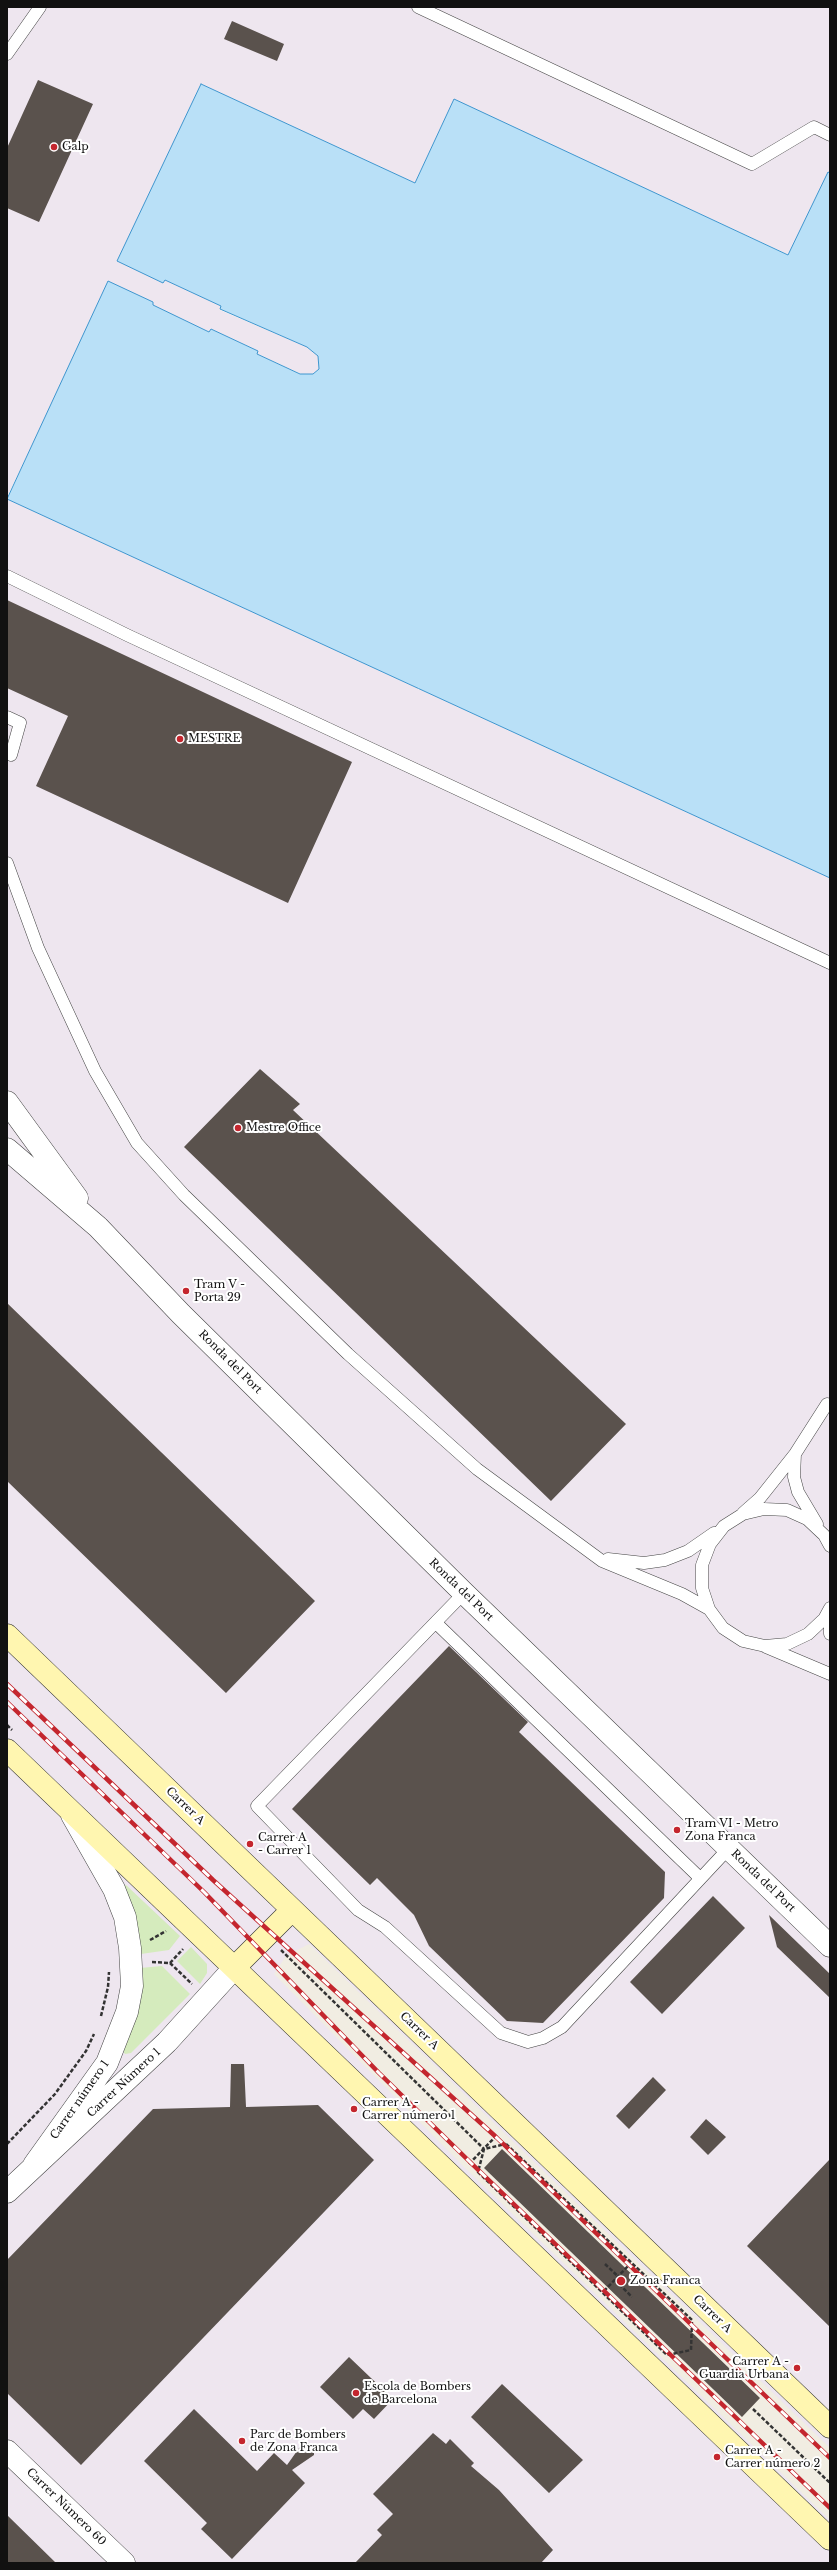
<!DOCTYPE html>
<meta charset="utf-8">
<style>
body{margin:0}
#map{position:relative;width:837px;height:2570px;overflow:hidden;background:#fffdf5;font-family:"Libre Baskerville",serif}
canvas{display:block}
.frame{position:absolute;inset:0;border:8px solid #111;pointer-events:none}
</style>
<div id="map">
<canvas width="837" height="2570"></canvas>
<div class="frame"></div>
</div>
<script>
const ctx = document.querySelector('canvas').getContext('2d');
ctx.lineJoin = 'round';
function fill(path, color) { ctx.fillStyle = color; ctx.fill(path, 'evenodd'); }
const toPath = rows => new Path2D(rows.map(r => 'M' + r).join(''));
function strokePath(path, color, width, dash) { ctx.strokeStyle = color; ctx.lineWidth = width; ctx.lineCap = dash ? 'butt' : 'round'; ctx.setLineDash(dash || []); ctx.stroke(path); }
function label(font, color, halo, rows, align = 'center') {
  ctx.font = font + ' "Libre Baskerville",serif'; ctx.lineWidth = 4; ctx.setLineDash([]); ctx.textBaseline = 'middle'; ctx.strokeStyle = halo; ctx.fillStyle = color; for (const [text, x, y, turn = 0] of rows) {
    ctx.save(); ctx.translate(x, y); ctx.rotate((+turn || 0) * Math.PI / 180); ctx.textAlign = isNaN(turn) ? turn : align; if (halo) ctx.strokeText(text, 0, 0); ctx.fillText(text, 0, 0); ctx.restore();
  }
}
fill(toPath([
 [7,7,830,7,830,173,828,173,789,255,454,100,415,183,201,84,163,282,165,280,222,306,220,310,307,347,318,355,319,369,313,374,301,374,257,354,258,351,211,329,209,332,152,305,153,302,39,431,7,497],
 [7,499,830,878,830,2563,7,2563]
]), '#eee6ef');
fill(toPath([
 [126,1885,180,1936,169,1950,141,1954,123,1886],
 [191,1947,207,1964,207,1973,200,1984,177,1961],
 [162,1966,190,1994,131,2053,125,2054,123,2051,140,1968]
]), '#d5ebbd');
fill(toPath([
 [309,1944,830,2448,830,2520,465,2168,274,1974,286,1956]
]), '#f1ede2');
const water = toPath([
 [201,84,415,183,454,99,788,255,828,172,830,173,830,878,7,499,108,281,153,302,153,305,209,332,211,329,258,351,257,354,300,374,313,374,319,369,318,356,307,347,220,309,221,306,165,280,163,283,117,261,201,84]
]);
fill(water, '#b9e0f7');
strokePath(water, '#3f96cf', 1);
fill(toPath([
 [232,21,284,44,277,61,224,39],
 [38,80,93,104,39,222,7,208,7,148],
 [7,600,352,762,288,903,36,786,68,716,7,688],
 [260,1069,300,1104,293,1110,626,1424,551,1501,184,1147],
 [7,1303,315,1601,226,1693,7,1481],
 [449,1646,528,1722,519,1732,665,1872,664,1898,543,2023,507,2021,429,1946,414,1915,377,1878,370,1885,292,1809],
 [713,1896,745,1928,662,2014,630,1982],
 [769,1915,830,1974,830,1998,777,1947],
 [231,2064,244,2064,246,2107,318,2105,374,2160,81,2465,7,2393,7,2260,153,2109,230,2107],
 [653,2077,666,2090,629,2129,616,2116],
 [706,2119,726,2137,708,2155,690,2137],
 [502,2149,760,2398,742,2417,484,2168],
 [830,2159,830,2327,747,2246],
 [349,2357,393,2399,374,2419,363,2409,353,2419,320,2387],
 [502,2384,583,2460,549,2493,471,2417],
 [194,2409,257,2471,274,2453,287,2465,302,2444,309,2443,314,2448,314,2455,292,2470,305,2483,232,2559,201,2529,207,2523,144,2461],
 [433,2433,446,2444,450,2439,474,2463,471,2466,499,2490,553,2550,541,2563,355,2563,382,2535,377,2530,393,2514,373,2494],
 [7,2515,56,2563,7,2563]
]), '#5a524d');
const lane = toPath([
 [418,7,752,164,814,127,830,135],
 [7,54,40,7],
 [7,576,127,635,830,963],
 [7,717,20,723,11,755],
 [7,863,38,948,95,1071,137,1143,184,1195,348,1354,477,1469,602,1561,682,1594,709,1609],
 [795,1454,827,1404],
 [743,1513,760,1498,795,1454,794,1477,798,1492,817,1524],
 [830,1546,824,1535,807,1519,787,1510,764,1509,743,1514,724,1526,710,1544,702,1565,702,1588,709,1609,723,1628,743,1641,765,1646,787,1644,808,1634,824,1619,830,1608],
 [608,1559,644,1563,665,1560,688,1551,714,1533],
 [464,1593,257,1806,358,1910,385,1927,501,2033,528,2042,543,2038,562,2027,729,1848],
 [830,1615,830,1634],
 [436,1623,700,1878],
 [766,1647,830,1674]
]);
const street = toPath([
 [7,1102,77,1198],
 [7,1149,98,1227,181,1314,464,1593,830,1946],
 [34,2165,107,2063,127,2012,132,1986,130,1948,125,1917,114,1889,72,1815],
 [7,2192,167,2042,235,1967],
 [7,2451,124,2563]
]);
const secondary = toPath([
 [7,1635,830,2427],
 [7,1750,830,2539],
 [235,1967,292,1910]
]);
strokePath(lane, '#444', 13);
strokePath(street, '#444', 23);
strokePath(secondary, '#333', 23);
strokePath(toPath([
 [7,1725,12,1730],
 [150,1940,166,1931],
 [281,1950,484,2149],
 [152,1962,170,1963,192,1984],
 [170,1963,183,1949],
 [101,2016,108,1987,109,1972],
 [7,2144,55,2094,86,2051,94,2034],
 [506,2144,692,2320,691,2350,667,2355,478,2172,484,2149,506,2144],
 [469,2164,497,2135],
 [605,2264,625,2283],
 [615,2280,632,2297],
 [604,2291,629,2265],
 [753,2409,830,2483]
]), '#333', 2.5, [4, 2]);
strokePath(lane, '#fff', 12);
strokePath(street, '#fff', 22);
strokePath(secondary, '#fff6b0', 22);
const rail = toPath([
 [7,1684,213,1880,495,2136,830,2458],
 [7,1702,204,1892,379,2073,471,2163,830,2508]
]);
strokePath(rail, '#c4262e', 4.5);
strokePath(rail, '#fff', 3, [9]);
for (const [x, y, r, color] of [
 [54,147,4,"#c4262e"],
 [180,739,4,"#c4262e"],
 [238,1128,4,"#c4262e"],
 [186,1291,4,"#c4262e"],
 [677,1830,4,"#c4262e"],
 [250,1844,4,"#c4262e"],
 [354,2109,4,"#c4262e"],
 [621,2281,5,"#c4262e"],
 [797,2368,4,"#c4262e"],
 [356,2393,4,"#c4262e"],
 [242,2441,4,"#c4262e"],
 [717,2457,4,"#c4262e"]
]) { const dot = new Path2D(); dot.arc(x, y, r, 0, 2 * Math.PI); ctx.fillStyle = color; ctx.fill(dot); strokePath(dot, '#fff', 1.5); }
label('11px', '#111', '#fff', [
 ["Galp",62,147],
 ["MESTRE",188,739],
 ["Mestre Office",246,1128],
 ["Tram V -",194,1285],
 ["Porta 29",194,1298],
 ["Tram VI - Metro",685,1824],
 ["Zona Franca",685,1837],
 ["Carrer A",258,1838],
 ["- Carrer 1",258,1851],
 ["Carrer A -",362,2103],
 ["Carrer número 1",362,2116],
 ["Zona Franca",630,2281],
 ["Carrer A -",789,2362,"right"],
 ["Guardia Urbana",789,2375,"right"],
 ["Escola de Bombers",364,2387],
 ["de Barcelona",364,2400],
 ["Parc de Bombers",250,2435],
 ["de Zona Franca",250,2448],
 ["Carrer A -",725,2451],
 ["Carrer número 2",725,2464]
], 'left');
label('11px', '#111', '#fff', [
 ["Ronda del Port",230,1362,45],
 ["Ronda del Port",461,1590,44],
 ["Carrer A",185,1806,44],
 ["Ronda del Port",763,1881,44],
 ["Carrer A",419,2031,44],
 ["Carrer Número 1",124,2083,-43],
 ["Carrer número 1",80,2100,-55],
 ["Carrer A",712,2314,44],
 ["Carrer Número 60",66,2507,44]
]);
</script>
